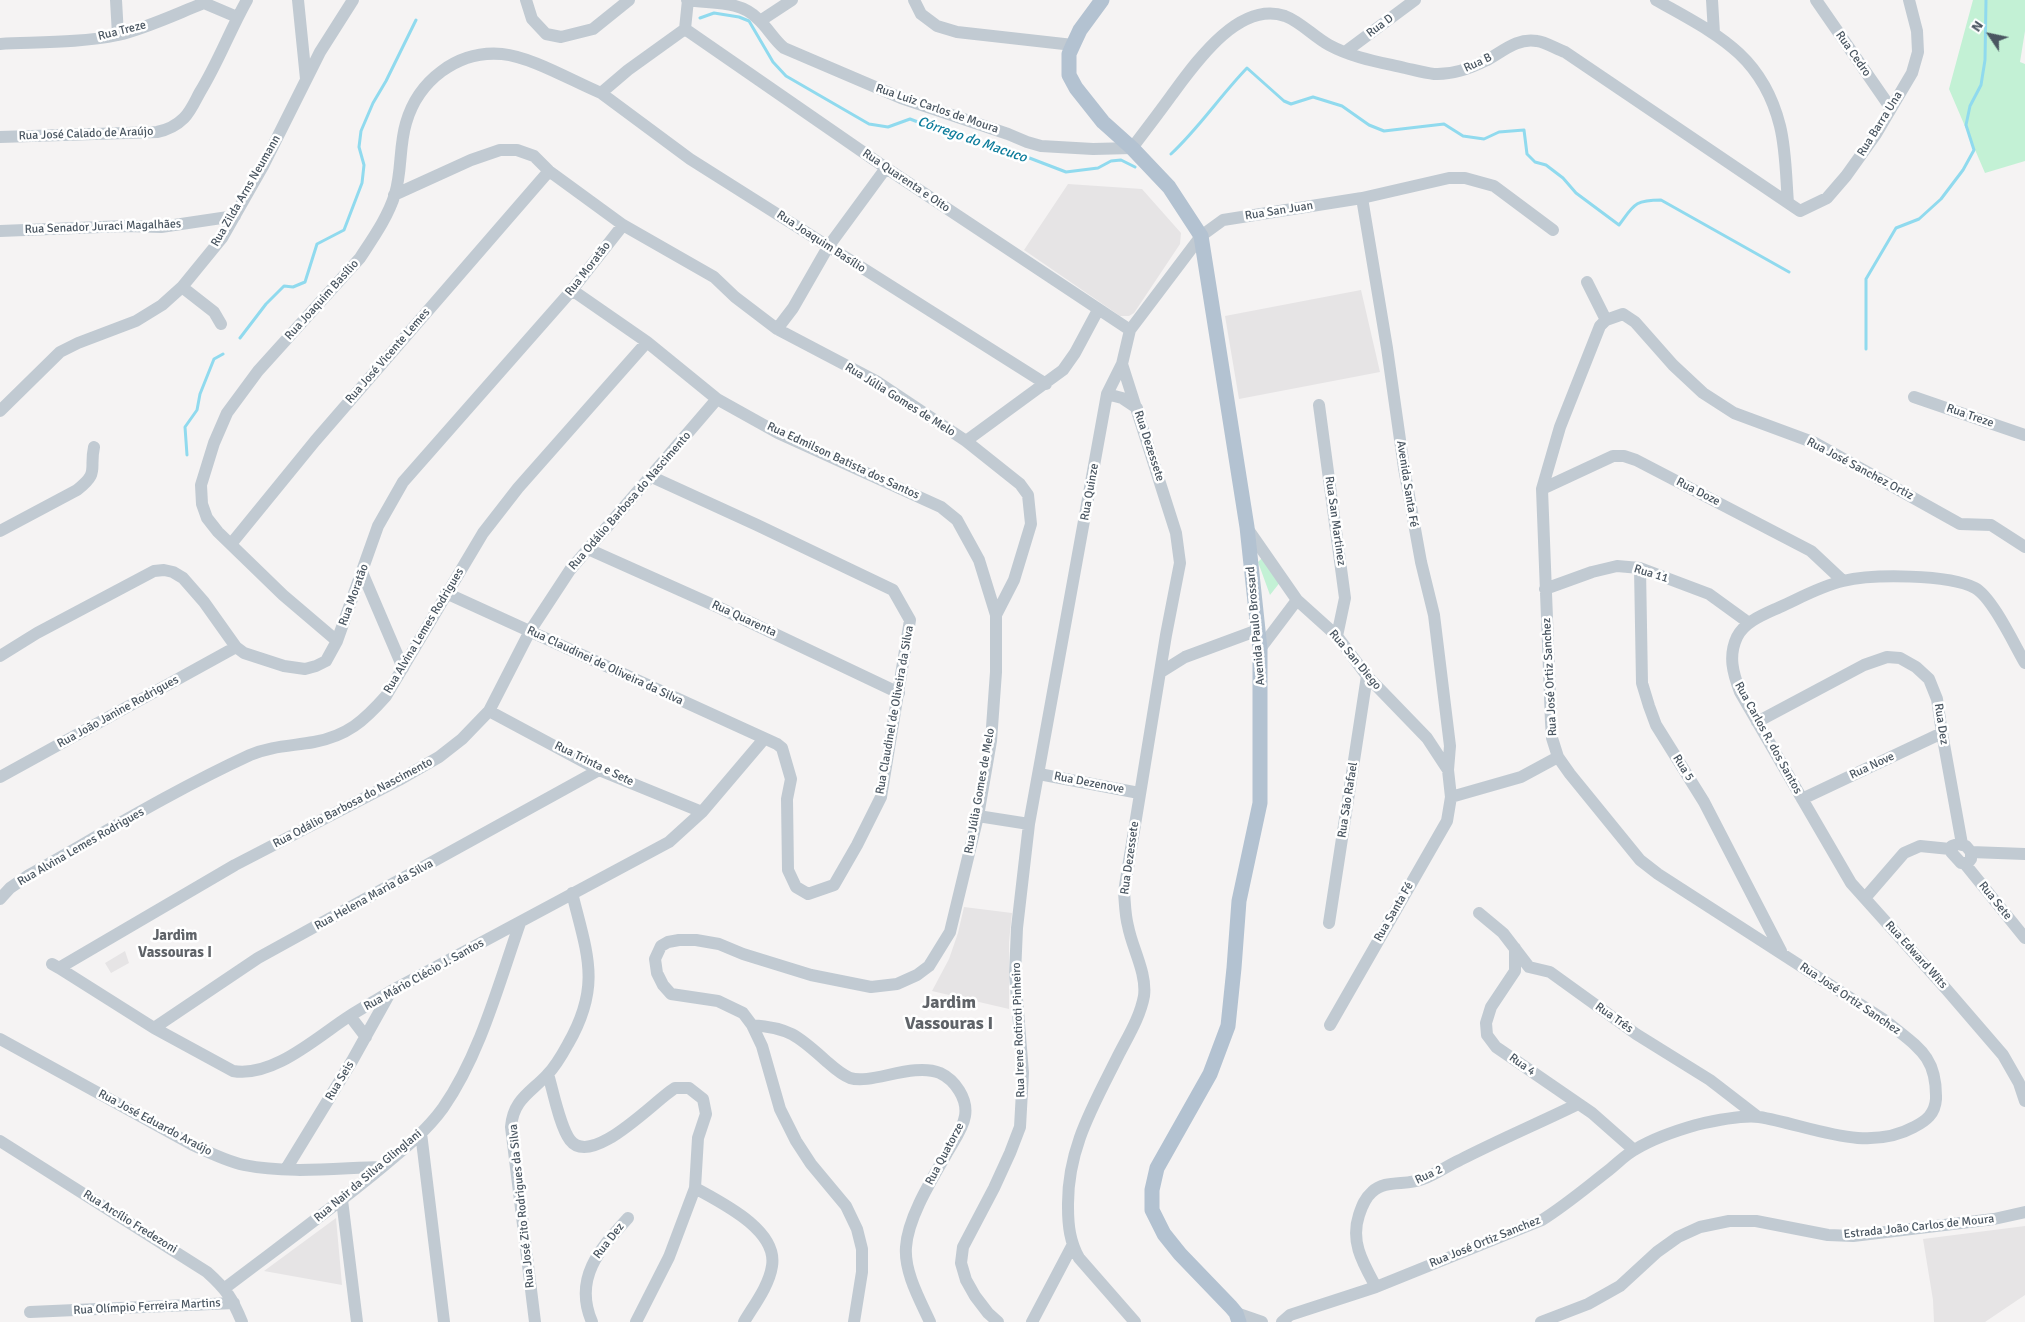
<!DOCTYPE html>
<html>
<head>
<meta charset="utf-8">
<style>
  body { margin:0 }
  #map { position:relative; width:2025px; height:1322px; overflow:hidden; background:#f5f3f3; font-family:Signika,sans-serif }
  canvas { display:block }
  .north { position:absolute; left:1965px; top:10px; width:50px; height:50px; -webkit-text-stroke:4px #fff; paint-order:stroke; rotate:304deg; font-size:14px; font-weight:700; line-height:20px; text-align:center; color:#4a5661 }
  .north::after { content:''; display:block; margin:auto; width:18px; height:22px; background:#4a5661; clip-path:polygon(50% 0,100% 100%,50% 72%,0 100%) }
</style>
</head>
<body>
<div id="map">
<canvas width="2025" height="1322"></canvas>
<div class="north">N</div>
</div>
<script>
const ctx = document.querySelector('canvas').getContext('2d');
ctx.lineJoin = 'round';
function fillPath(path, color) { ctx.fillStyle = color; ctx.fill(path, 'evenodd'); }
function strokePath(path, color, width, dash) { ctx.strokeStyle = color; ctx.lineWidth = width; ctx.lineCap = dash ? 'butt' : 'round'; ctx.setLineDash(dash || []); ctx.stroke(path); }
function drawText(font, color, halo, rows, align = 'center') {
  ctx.font = font + ' Signika,sans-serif'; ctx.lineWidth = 5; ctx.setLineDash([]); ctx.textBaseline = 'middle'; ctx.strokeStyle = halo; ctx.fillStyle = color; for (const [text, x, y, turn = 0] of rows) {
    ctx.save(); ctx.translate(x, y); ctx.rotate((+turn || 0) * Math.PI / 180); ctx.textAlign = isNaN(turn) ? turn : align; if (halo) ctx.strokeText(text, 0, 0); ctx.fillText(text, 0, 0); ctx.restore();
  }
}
fillPath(new Path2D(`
  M 1068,184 L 1142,189 L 1181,233 L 1180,244 L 1134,313 L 1129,316 L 1120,316 L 1024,250 Z
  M 1361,290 L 1380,372 L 1239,399 L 1225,316 Z
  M 964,907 L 1012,913 L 1009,942 L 1009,1009 L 932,991 L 949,959 L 958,933 Z
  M 125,951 L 129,963 L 111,973 L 105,963 Z
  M 336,1218 L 342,1285 L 264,1271 Z
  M 2025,1226 L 2025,1295 L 1985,1322 L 1934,1322 L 1933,1300 L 1923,1239 Z`), '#e6e4e5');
fillPath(new Path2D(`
  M 1973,0 L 2025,0 L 2025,31 L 2020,62 L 2025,64 L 2025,161 L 1985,173 L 1949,89 Z
  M 1263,557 L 1281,581 L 1270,595 L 1258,562 Z`), '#c3f1d5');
strokePath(new Path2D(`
  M 700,18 L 714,13 L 739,17 L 749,21 L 773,62 L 786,76 L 869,124 L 888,127 L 910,119 L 947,133 L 1019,154 L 1066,172 L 1098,168 L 1111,161 L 1121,160 L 1135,167
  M 1171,154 C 1199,128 1220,96 1247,68 L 1284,101 L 1291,104 L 1313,97 L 1342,106 L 1369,125 L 1384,131 L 1444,124 L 1463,136 L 1484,139 L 1499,132 L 1524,130 L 1527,154 L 1535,162 L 1546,165 L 1563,178 L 1576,193 L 1619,225 C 1634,205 1634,200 1661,200 L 1789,272
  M 240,338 L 266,304 L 284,286 L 293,287 L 305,282 L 317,244 L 344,230 L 362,183 L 364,165 L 359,147 L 361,131 L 373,103 L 386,81 L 416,20
  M 1866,349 L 1866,279 L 1896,228 L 1919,219 L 1941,199 L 1963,170 L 1974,150 L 1966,125 L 1970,106 L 1981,85 L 1985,60 L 1986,0
  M 187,455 L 185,427 L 197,410 L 200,394 L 214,359 L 223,354`), '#90daee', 3);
strokePath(new Path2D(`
  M 116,0 L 118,35
  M 298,0 L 306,79
  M 526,0 L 532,19 L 546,34 L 561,37 L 593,29 L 629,0
  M 687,0 C 712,4 740,0 758,19 C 768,28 774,40 784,48 L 901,98 L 1008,134 L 1027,142 L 1041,146 L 1093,149 L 1132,148 C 1145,131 1158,114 1171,96 C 1194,65 1238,0 1285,16 C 1301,22 1314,37 1329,45 C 1353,58 1379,62 1405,68 C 1414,70 1425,73 1434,74 C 1453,75 1469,69 1485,61 C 1501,53 1517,37 1537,41 C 1546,42 1556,49 1565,52 L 1800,211 L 1827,198 L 1846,176 L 1876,134 L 1912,73 L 1918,52 L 1917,31 L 1909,0
  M 914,0 L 921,14 L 937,26 L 957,32 L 1073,45
  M 1656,0 C 1716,34 1762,54 1780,126 C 1786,150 1786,178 1788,203
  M 1712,0 L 1714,33
  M 1816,0 L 1890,107
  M 760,21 L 792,0
  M 685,29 L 886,168 L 1130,330
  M 685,29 L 688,0
  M 0,44 C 39,42 80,43 118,35 C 147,28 176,14 204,3 L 237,17
  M 1345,52 L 1415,0
  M 601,93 L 690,159 L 1046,384
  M 0,137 L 157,132 C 167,130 176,126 184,118 C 191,111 195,101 200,92 C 218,63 230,30 247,0
  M 394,195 L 471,160 L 500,150 L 517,150 L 534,156 L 549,171 L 623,225 L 714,277 L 735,297 L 777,329 L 876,381 L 966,441 L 1020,484 L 1028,495 L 1031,524 L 1014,580 L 996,615 L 996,672 L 991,741 L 978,816 L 950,932 L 929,966 L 917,975 L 897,984 L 871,987 L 811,975 L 743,954 L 719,944 L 696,940 L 679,940 L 668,942 L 661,946 L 655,959 L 657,973 L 663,985 L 671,994 L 718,1001 L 743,1013 L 752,1025 L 762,1046 L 780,1109 L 796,1141 L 811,1164 L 846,1206 L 857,1229 L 862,1249 L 862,1272 L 854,1322
  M 1362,198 L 1387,348 L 1404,468 L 1421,562 L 1434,615 L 1450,746 L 1448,770
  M 0,231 L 126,226 L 161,227 L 235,216
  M 1587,282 L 1606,320
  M 182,287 L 214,312 L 221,324
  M 572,290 L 647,342 L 717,399 L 778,433 L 941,507 L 957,520 L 979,560 L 996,615
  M 777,329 L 793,308 L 828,247 L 886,168
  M 1122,364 L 1176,533 L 1180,563 L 1166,635 L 1124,892 C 1125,903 1125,915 1128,926 C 1132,948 1147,973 1144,996 C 1140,1018 1127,1038 1117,1058 C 1092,1108 1067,1150 1068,1207 C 1068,1226 1070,1242 1079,1258 L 1135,1322
  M 1107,394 L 1122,398 L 1137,408
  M 1914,397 L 2025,435
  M 1319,405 L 1345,598 L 1337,636
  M 0,411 L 60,352 L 78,343 L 136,321 L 162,305 L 182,287 L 222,238 L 263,166 L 320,52 L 353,0
  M 966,441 L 1063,370 L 1075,353 L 1098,310
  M 1542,489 L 1613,456 L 1624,456 L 1636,460 L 1811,551 L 1843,581
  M 1247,528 L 1297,600 L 1337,636 L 1367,676 L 1427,738 L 1448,770 L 1451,797 L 1447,821 L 1330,1025
  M 0,531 L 77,490 C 100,472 89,470 94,447
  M 231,544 L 315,441 L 549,171
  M 588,549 L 720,608 L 899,693
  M 1640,568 L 1642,683 L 1649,706 L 1656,725 L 1704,802 L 1781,951
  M 362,572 L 403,668
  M 1545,589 L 1592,572 L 1617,566 L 1640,568 L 1709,594 L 1749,623
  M 446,593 L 777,744 L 782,748 L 791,779 L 787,799 L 788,870 L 796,887 L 808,894 L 834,885 L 857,845 L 881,797 L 910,620 L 893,590 L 757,525 L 652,477
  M 337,641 L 283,595 L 218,532 L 207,518 L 202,504 L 201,485 L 214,443 L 227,413 L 258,371 L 360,258 C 373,238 388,217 395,194 C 402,171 399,146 406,123 C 418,81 457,50 502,54 C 532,57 572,81 601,93 L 628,70 L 685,29
  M 1260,649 L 1297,600
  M 0,656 L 37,633 L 154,571 L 164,570 L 173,572 L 183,578 L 204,602 L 236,647 L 244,653 L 284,666 L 305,669 L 316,666 L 326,661 L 337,641 L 378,526 L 403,482 L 572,290 L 623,225
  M 2025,663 C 2015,646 1992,597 1975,588 C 1949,574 1872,574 1843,581 C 1821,586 1800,598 1780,607 C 1765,614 1745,621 1737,637 C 1728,656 1733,673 1740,692 L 1851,883 L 1947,990 L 2003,1055 L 2019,1083 L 2025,1101
  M 1161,672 L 1185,657 L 1258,630
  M 489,711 L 599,770 L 702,812
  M 1757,722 L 1864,665 L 1887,657 L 1900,658 L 1916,667 L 1929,679 L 1937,699 L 1942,733 L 1962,844
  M 1039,774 L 1139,793
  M 0,777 L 236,647
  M 1451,797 L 1521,777 L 1558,757
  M 1802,799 L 1942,733
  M 978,816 L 1029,824
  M 1958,844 L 1966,846 L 1971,852 L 1971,859 L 1968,863 L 1961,863 L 1951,852 L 1952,846 Z
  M 1971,852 L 2025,854
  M 1965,864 L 2025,938
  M 1865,898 L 1904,853 L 1920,846 L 1950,849
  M 0,899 L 10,888 L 29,875 C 102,834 174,790 250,755 C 271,746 292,746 314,742 C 347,736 364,721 386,696 L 483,533 L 518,488 L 647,342
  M 1479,913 L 1503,933 L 1529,967 L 1550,972 L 1636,1034 L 1710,1080 L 1758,1117
  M 1329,923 L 1367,676
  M 1515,948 L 1515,971 L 1491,1007 L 1486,1023 L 1487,1035 L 1496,1047 L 1592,1113 L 1634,1150
  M 52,964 L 59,968 L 235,865 L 399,780 L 439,757 L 462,739 L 489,711 L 530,631 L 570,570 L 717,399
  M 59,968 L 154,1028 L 233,1071 C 273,1078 317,1037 348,1017 C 362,1008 377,1000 391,991 L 669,842 L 702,812 L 764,739
  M 350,1016 L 366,1037
  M 752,1025 C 790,1028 798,1036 825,1060 C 833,1067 840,1074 850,1078 C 871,1085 913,1062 940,1073 C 955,1080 968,1099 965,1116 C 963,1129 953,1142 947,1153 C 932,1179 908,1217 906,1247 C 904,1272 920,1300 930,1322
  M 154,1028 L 258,958 L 599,770
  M 0,1039 L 191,1144 C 208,1152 226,1161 244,1165 C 289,1174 337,1168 382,1167
  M 548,1074 C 553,1091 560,1127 570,1140 C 592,1169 656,1099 675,1088 L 689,1088 L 703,1099 L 706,1114 L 698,1138 L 695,1188 L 669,1257 L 636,1322
  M 421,1133 L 444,1322
  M 0,1141 L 207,1272 C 227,1290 232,1298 242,1322
  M 286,1169 L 352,1061 L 391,991
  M 695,1188 C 722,1203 778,1230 772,1266 C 769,1286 754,1305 744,1322
  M 342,1200 L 357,1322
  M 1376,1287 C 1363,1263 1350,1242 1359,1215 C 1362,1206 1365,1198 1372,1192 C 1385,1179 1406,1186 1423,1179 C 1436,1174 1447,1166 1460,1160 C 1499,1140 1539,1123 1578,1104
  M 225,1288 C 275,1250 326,1213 375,1173 C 399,1153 425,1133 443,1108 C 480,1055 499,983 520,923
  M 30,1312 L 234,1303
  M 1236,1313 L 1262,1322
  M 535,1322 L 511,1127 C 513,1100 530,1093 547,1075 C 556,1066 562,1055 568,1044 C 602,985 587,954 572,893
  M 592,1322 C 573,1278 600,1249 628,1218
  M 998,1322 L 988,1313 L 975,1296 L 966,1280 L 961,1263 L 963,1247 L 994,1188 L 1010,1153 L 1020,1127 L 1023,1073 L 1015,974 L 1017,928 L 1029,824 L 1107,394 L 1122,364 L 1130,330 L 1201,236 L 1223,220 L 1362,198 L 1449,178 L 1465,178 L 1494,186 L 1553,230
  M 1032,1322 L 1072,1246
  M 1282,1322 L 1290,1315 L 1376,1287 L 1542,1220 C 1566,1205 1587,1187 1609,1170 C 1618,1163 1626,1154 1636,1149 C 1654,1138 1675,1131 1696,1125 C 1713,1121 1742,1115 1759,1117 C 1809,1125 1865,1154 1914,1127 C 1926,1121 1935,1114 1936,1099 C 1937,1055 1917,1047 1886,1021 L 1658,874 L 1640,860 L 1570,774 L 1558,757 L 1552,738 L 1551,722 L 1542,489 L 1560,427 L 1600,326 L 1606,320 L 1623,314 L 1635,322 L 1673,365 L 1703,393 L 1734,413 L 1815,443 L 1960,524 L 1991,525 L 2025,547
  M 1541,1322 L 1588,1304 L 1620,1286 L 1657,1252 L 1678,1237 L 1700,1227 L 1729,1221 L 1756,1221 L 1828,1235 L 1853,1236 L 1994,1219 L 2025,1212`), '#c1cad2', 12);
strokePath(new Path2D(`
  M 1102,0 L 1080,30 L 1073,45 L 1069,54 L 1069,75 L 1076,88 L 1103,122 L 1132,148 L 1169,187 L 1201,236 L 1247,527 L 1260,649 L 1260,803 L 1239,901 L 1234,968 L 1228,1026 L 1210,1074 L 1157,1168 L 1152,1190 L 1152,1210 L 1164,1234 L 1180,1254 L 1231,1307 L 1236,1313 L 1239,1322`), '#b3c2d1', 15);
drawText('12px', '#4a5661', '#fff', [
  ["Rua D",1380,26,-37],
  ["Rua Treze",122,31,-14],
  ["Rua Cedro",1853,54,55],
  ["Rua B",1478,63,-25],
  ["Rua Luiz Carlos de Moura",937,109,19],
  ["Rua Barra Una",1880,124,-58],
  ["Rua José Calado de Araújo",86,134,-2],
  ["Rua Quarenta e Oito",906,181,34],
  ["Rua Zilda Arns Neumann",246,191,-60],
  ["Rua San Juan",1279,211,-9],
  ["Rua Senador Juraci Magalhães",103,227,-2],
  ["Rua Joaquim Basílio",821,242,33],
  ["Rua Moratão",588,269,-52],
  ["Rua Joaquim Basílio",322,300,-48],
  ["Rua José Vicente Lemes",388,356,-49],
  ["Rua Júlia Gomes de Melo",900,400,32],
  ["Rua Treze",1970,416,19],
  ["Rua Dezessete",1149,446,72],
  ["Rua Edmilson Batista dos Santos",843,461,25],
  ["Rua José Sanchez Ortiz",1860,469,28],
  ["Avenida Santa Fé",1407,484,81],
  ["Rua Quinze",1090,492,-80],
  ["Rua Doze",1698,492,27],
  ["Rua Odálio Barbosa do Nascimento",630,501,-49],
  ["Rua San Martinez",1335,521,82],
  ["Rua 11",1651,574,17],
  ["Rua Moratão",354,595,-70],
  ["Rua Quarenta",744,619,25],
  ["Avenida Paulo Brossard",1256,626,-95],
  ["Rua Alvina Lemes Rodrigues",424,631,-59],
  ["Rua San Diego",1355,660,50],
  ["Rua Claudinei de Oliveira da Silva",605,666,25],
  ["Rua José Ortiz Sanchez",1550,677,-93],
  ["Rua Claudinel de Oliveira da Silva",895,710,-80],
  ["Rua João Janine Rodrigues",118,712,-29],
  ["Rua Dez",1941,724,81],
  ["Rua Carlos R. dos Santos",1768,738,61],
  ["Rua Trinta e Sete",594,764,26],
  ["Rua Nove",1872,766,-25],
  ["Rua 5",1683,768,58],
  ["Rua Dezenove",1089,783,11],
  ["Rua Júlia Gomes de Melo",980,791,-80],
  ["Rua São Rafael",1348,800,-81],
  ["Rua Odálio Barbosa do Nascimento",353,803,-28],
  ["Rua Alvina Lemes Rodrigues",81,847,-30],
  ["Rua Dezessete",1130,858,-82],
  ["Rua Helena Maria da Silva",374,895,-29],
  ["Rua Sete",1995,901,51],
  ["Rua Santa Fé",1394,912,-60],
  ["Rua Edward Wits",1916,955,48],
  ["Rua Mário Clécio J. Santos",424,975,-29],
  ["Rua José Ortiz Sanchez",1850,999,34],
  ["Rua Três",1614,1018,35],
  ["Rua Irene Rotiroti Pinheiro",1019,1030,-92],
  ["Rua 4",1522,1065,35],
  ["Rua Seis",340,1081,-59],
  ["Rua José Eduardo Araújo",155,1123,28],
  ["Rua Quatorze",945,1154,-62],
  ["Rua 2",1429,1175,-25],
  ["Rua Nair da Silva Glinglani",368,1176,-40],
  ["Rua José Zito Rodrigues da Silva",522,1206,-96],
  ["Rua Arcílio Fredezoni",130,1222,32],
  ["Estrada João Carlos de Moura",1919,1227,-6],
  ["Rua Dez",609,1241,-52],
  ["Rua José Ortiz Sanchez",1485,1242,-22],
  ["Rua Olímpio Ferreira Martins",147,1307,-3]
]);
drawText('italic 14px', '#0c7c9b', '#fff', [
  ["Córrego do Macuco",972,140,19]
]);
drawText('bold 15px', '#5f6368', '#fff', [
  ["Jardim",175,936],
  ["Vassouras I",175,953]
]);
drawText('bold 18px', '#5f6368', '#fff', [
  ["Jardim",949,1003],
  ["Vassouras I",949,1024]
]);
</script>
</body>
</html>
